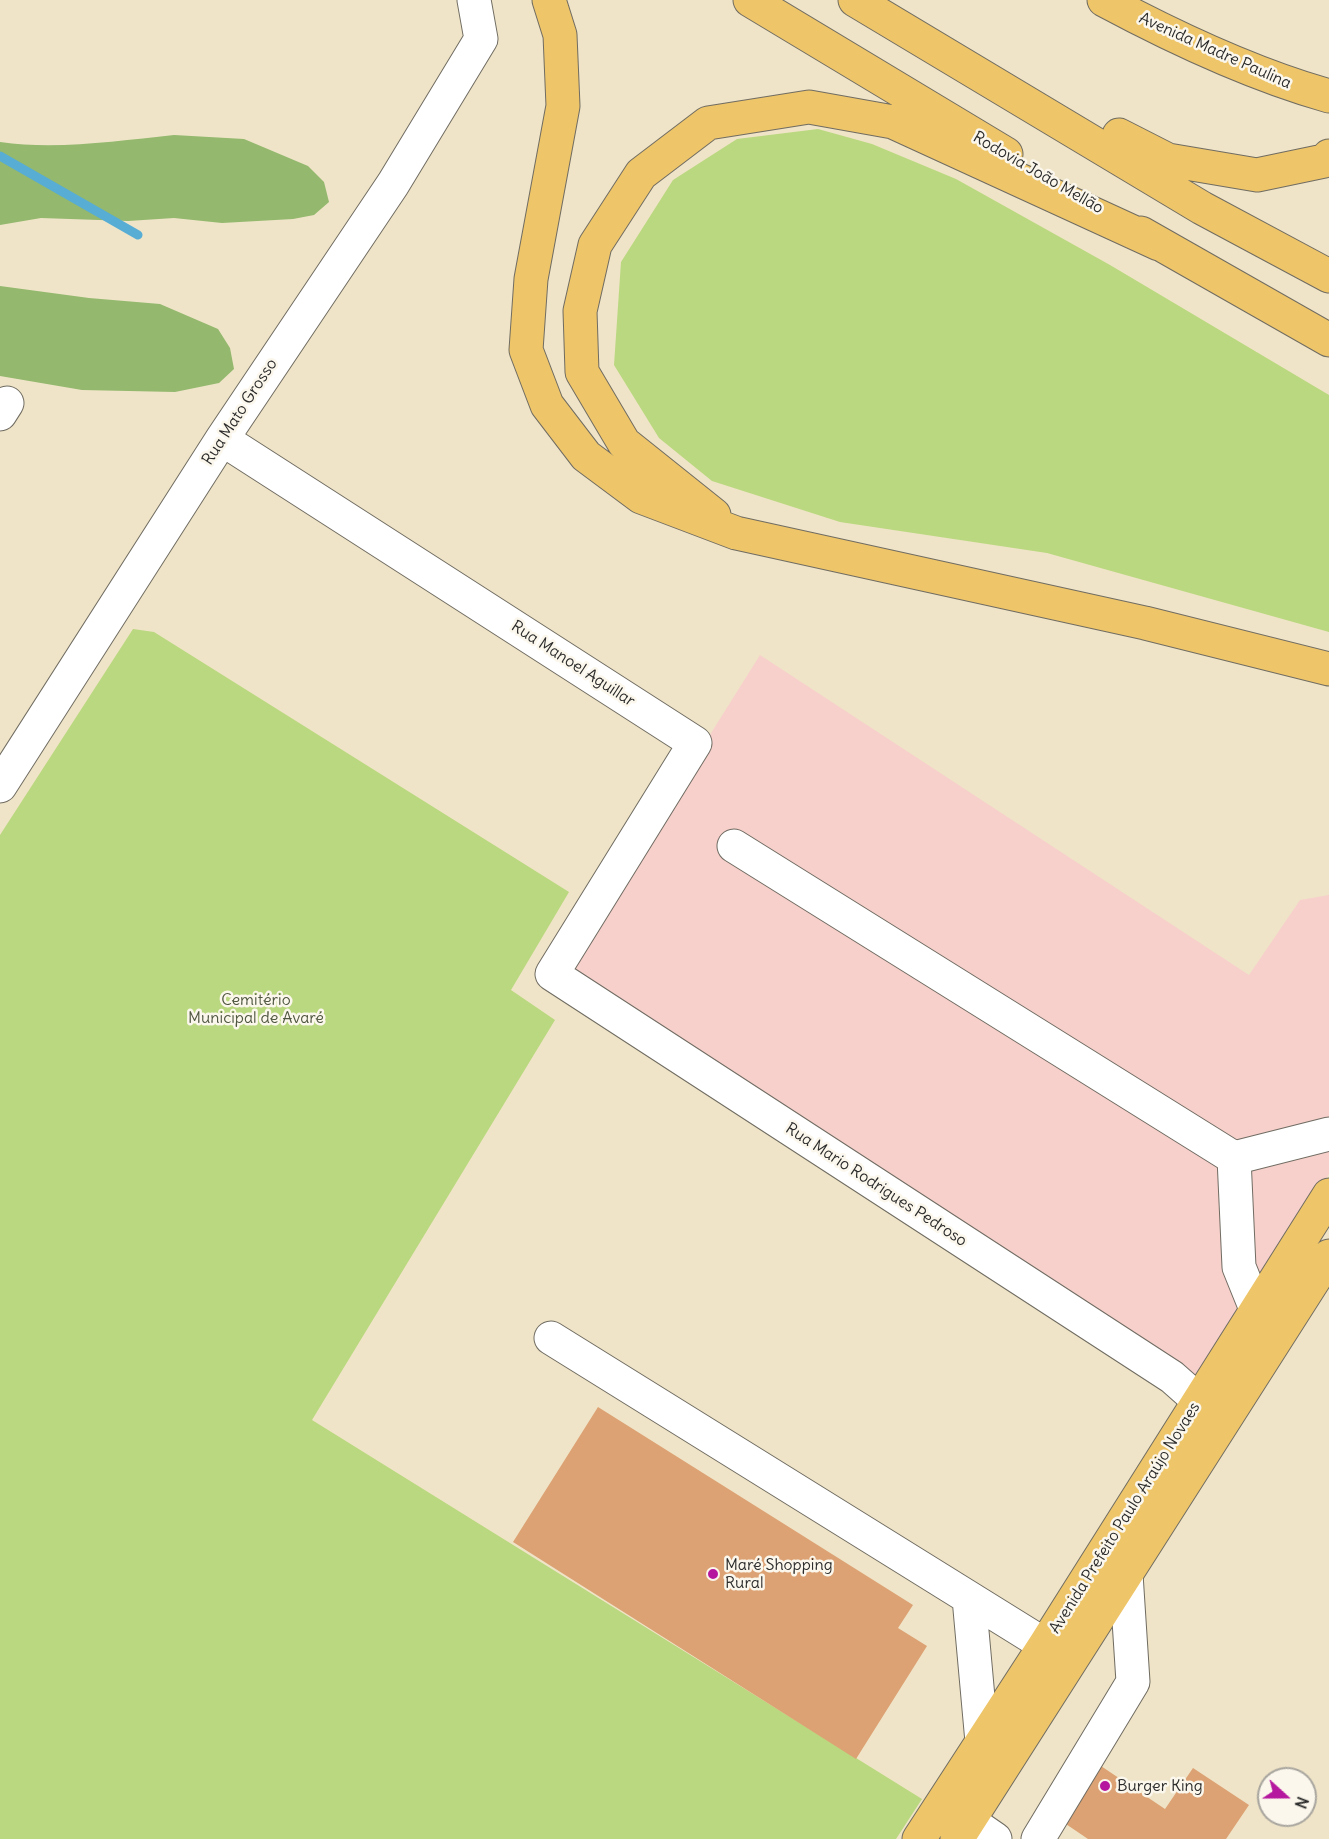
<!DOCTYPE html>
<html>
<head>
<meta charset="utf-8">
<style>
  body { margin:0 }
  #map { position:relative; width:1329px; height:1839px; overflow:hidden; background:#efe4c7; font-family:Delius,sans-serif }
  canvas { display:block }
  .north { position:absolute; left:1257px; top:1767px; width:60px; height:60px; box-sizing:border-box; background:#fbf7ec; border:2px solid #a8a59f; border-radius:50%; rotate:111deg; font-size:16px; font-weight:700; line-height:24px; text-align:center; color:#2b2b2b }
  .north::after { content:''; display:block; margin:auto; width:21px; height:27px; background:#b5179e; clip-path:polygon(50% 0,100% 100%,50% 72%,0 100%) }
</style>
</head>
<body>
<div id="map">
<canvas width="1329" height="1839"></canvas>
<div class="north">N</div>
</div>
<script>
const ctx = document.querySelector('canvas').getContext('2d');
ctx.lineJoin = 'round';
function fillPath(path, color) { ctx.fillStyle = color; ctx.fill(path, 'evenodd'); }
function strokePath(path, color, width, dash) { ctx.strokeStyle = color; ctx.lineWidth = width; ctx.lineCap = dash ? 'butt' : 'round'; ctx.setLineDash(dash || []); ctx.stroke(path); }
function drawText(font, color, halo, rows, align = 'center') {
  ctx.font = font + ' Delius,sans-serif'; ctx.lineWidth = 5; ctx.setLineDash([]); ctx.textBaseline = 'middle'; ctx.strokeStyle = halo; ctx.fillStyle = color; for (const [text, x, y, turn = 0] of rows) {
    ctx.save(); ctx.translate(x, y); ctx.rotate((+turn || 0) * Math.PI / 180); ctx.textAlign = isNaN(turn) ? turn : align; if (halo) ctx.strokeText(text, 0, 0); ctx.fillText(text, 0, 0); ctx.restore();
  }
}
fillPath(new Path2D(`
  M 760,655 L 1249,975 L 1300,900 L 1329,895 L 1329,1174 L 1198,1381 L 563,969 Z`), '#f7d0cc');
fillPath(new Path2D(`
  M 818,129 L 872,144 L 956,179 L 1110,265 L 1329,395 L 1329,632 L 1047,553 L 840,522 L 712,481 L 659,438 L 614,365 L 621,262 L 673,180 L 737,139 Z
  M 133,629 L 154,632 L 569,892 L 511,990 L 555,1020 L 312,1420 L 922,1799 L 896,1839 L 0,1839 L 0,835 Z`), '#bad87f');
fillPath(new Path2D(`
  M 174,135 L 244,139 L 308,166 L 324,182 L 329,202 L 314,215 L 293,219 L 222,223 L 174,218 L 128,221 L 41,218 L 0,225 L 0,142 C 56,150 117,141 174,135 Z
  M 0,286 L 89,298 L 160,304 L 218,329 L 230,348 L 234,369 L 219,383 L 175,392 L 82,390 L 0,376 Z`), '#93b86e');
strokePath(new Path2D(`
  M 0,156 L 138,235`), '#58add4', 9);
fillPath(new Path2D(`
  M 598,1407 L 913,1605 L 898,1628 L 927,1646 L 856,1759 L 513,1542 Z
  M 1095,1762 L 1165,1809 L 1193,1768 L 1249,1805 L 1226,1839 L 1088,1839 L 1057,1818 Z`), '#dca274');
const minor = new Path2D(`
  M 0,414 L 7,403
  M 222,439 L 695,743 L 552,974 L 1172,1377 L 1198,1400
  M 0,786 L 222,439 L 393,184 L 481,39 L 474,0
  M 734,846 L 1234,1158 L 1329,1134
  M 1234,1158 L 1239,1267 L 1256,1309 L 1271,1331
  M 551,1338 L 1045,1645
  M 969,1598 L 982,1742
  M 969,1821 L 995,1839
  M 1038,1839 L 1133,1682 L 1126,1574`);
const major = new Path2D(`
  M 1104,0 C 1175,38 1251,74 1329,96
  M 919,1839 L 1045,1645 L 1329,1195
  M 957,1839 L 1329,1256`);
const highway = new Path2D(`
  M 549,0 L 560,35 L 563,106 L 531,279 L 526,350 L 547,405 L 586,456 L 641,497 L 736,533 L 1145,623 L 1329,669
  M 750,0 L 1006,154
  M 855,0 L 1202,208 L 1329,276
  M 1119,135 L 1168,160 L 1257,175 L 1324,161 L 1329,156
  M 1141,233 L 1329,340
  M 714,515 L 624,443 L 582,372 L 580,311 L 595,245 L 641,174 L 708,123 L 809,107 L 893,122 L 1159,244`);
strokePath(minor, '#706c62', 35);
strokePath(major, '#706c62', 35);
strokePath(highway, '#706c62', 35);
strokePath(minor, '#fff', 33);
strokePath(major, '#eec569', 33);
strokePath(highway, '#eec569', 33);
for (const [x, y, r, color] of [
  [713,1574,6,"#b5179e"],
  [1105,1786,6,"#b5179e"]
]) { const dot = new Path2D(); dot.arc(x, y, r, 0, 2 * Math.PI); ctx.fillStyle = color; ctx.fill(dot); strokePath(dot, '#fbf7ec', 2); }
drawText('16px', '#2b2b2b', '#fbf7ec', [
  ["Avenida Madre Paulina",1215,51,24],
  ["Rodovia João Mellão",1038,173,30],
  ["Rua Mato Grosso",240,412,-57],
  ["Rua Manoel Aguillar",573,664,33],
  ["Rua Mario Rodrigues Pedroso",876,1185,33],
  ["Avenida Prefeito Paulo Araújo Novaes",1125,1518,-58]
]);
drawText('16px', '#4f5640', '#fbf7ec', [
  ["Cemitério",256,1000],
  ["Municipal de Avaré",256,1018]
]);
drawText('16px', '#2b2b2b', '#fbf7ec', [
  ["Maré Shopping",725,1565],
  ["Rural",725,1583],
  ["Burger King",1117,1786]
], 'left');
</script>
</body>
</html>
